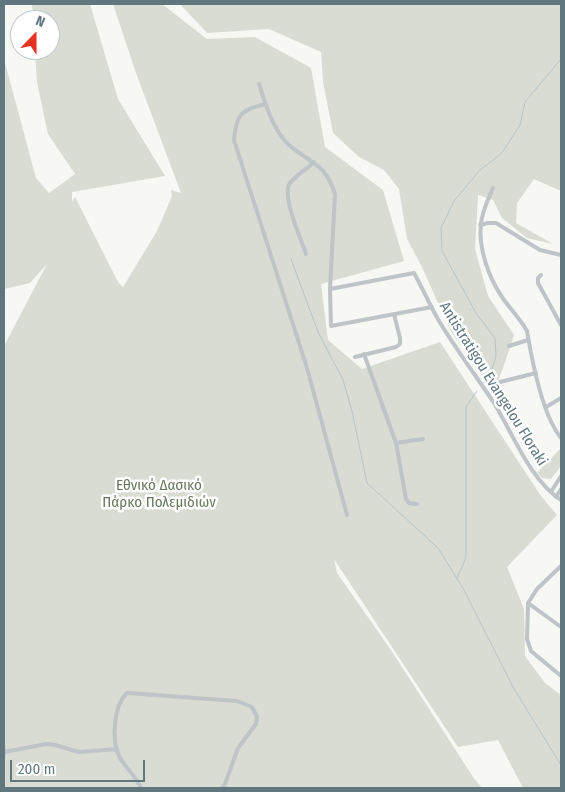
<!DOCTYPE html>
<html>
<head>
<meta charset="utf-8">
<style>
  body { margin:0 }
  #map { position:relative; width:565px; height:792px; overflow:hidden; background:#f7f7f4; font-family:"Fira Sans Condensed",sans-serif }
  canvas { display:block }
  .frame { position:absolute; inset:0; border:5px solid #617780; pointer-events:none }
  .north { position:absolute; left:10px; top:10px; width:50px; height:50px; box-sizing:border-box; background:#fff; border:1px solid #c0c9cc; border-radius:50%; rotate:22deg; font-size:14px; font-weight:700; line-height:20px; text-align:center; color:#617780 }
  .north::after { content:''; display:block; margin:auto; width:18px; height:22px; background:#e73324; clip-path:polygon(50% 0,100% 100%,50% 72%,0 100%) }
  .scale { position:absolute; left:10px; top:760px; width:135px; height:22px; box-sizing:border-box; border:2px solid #617780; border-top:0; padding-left:6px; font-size:15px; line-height:18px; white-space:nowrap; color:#617780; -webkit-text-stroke:4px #fff; paint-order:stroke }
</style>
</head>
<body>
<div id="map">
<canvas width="565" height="792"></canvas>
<div class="frame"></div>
<div class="north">N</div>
<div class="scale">200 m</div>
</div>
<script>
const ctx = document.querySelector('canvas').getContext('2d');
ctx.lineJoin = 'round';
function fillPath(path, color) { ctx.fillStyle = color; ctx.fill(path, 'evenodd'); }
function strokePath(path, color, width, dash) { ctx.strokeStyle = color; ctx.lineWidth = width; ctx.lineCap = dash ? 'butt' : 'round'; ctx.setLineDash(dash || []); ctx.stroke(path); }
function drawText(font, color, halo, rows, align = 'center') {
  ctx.font = font + ' "Fira Sans Condensed",sans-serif'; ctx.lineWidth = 5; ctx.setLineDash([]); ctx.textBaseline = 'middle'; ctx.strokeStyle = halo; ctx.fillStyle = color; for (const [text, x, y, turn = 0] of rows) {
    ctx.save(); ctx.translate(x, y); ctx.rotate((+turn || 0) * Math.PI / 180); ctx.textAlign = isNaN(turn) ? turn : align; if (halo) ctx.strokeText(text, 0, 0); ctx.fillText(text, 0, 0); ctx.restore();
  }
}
fillPath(new Path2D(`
  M 32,4 L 90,4 L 118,99 L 165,176 L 72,192 L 72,202 L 75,197 L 118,282 L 123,287 L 157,231 L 172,196 L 171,190 L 181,193 L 136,73 L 113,4 L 162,4 L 207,39 L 255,37 L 311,68 L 325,147 L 383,190 L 404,261 L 321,284 L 328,340 L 362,369 L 440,342 L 541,496 L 557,515 L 507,567 L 524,609 L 525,656 L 545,683 L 561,695 L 561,788 L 523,788 L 498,740 L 458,747 L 334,559 L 337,573 L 391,650 L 473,777 L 482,788 L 4,788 L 4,346 L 47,264 L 30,283 L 4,289 L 4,59 L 36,178 L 49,193 L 75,174 L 48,134 L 37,82 L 35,50 L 50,50 L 50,20 L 33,20 Z
  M 180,4 L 561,4 L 561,191 L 534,179 L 517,203 L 516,223 L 553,244 L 527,238 L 502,218 L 493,200 L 478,195 L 475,249 L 488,296 L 514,335 L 502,371 L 493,392 L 450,330 L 422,267 L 407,239 L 399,189 L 384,170 L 359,157 L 333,133 L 323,82 L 321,52 L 269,29 L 207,33 Z
  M 561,448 L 561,466 L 551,479 L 542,478 L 537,473 Z`), '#d8dcd3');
strokePath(new Path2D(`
  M 291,259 L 318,332 L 343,380 L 352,411 L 367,483 L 438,548 L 464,590 L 514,689 L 561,765
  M 483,383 L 491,373 L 496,356 L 495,338 L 476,313 L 442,251 L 441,228 L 454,201 L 479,171 L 502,153 L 520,125 L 525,102 L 561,59
  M 457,578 L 466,558 L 466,407 L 477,391`), '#b5c5c7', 1);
strokePath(new Path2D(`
  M 259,84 C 266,105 272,128 288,144 C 310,164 325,162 335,194 L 330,289 L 331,326 L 432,307
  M 266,104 C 241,109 236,115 234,140 L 307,368 L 347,515
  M 493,188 C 488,200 482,211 481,224 C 478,248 489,278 502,297 C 510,309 520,318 527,331 C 532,361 542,415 561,438
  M 480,225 L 488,223 L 496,223 L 540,250 L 561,255
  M 306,254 C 301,239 281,195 290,183 C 296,175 307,169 314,162
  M 541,275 L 538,278 L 538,283 L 561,325
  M 330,289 L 414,273 C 423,289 430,306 439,321 C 456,349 476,376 494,403 C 513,434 530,480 561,500
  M 509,346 L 528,340
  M 364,354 L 396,443 L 406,499 L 409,503 L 417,504
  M 355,357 L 396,347 L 400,344 L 400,338 L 394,314
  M 500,382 L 536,373
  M 546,407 L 561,398
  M 396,443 L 423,439
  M 551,492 L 561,476
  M 556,497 L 561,489
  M 561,566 L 537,589 L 528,603 L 527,639 L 531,651 L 561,676
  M 528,603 L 561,627
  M 4,752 L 46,744 L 55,745 L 79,752 L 117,749
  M 141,788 C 135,774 125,768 119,756 C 111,739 114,705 127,693 L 237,701 L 252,707 L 257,717 L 256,724 L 238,748 L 225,784 L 222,788`), '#bec4c7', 4);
drawText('15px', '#617780', '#fff', [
  ["Antistratigou Evangelou Floraki",493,384,58]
]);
drawText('15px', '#687860', '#fff', [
  ["Εθνικό Δασικό",159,486],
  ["Πάρκο Πολεμιδιών",159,503]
]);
</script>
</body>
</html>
